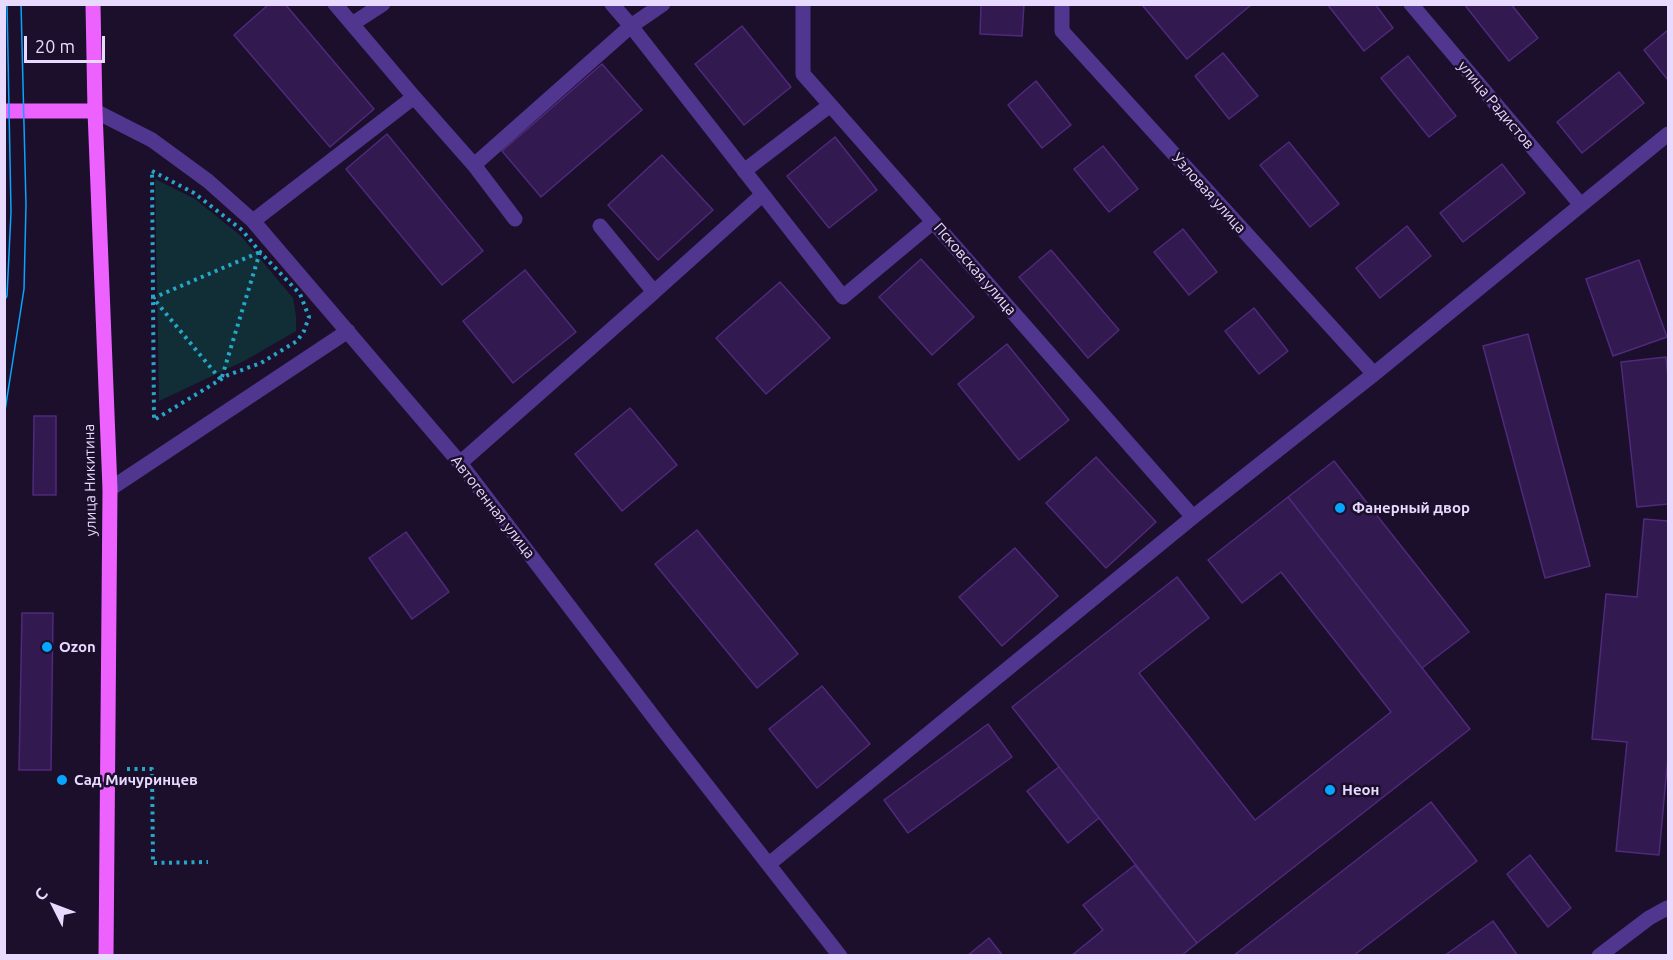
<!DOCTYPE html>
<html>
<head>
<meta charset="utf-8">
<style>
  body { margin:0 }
  #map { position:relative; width:1673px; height:960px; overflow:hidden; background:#1b0f2c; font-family:Ubuntu,sans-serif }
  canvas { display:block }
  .frame { position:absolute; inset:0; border:6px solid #e8daff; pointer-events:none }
  .north { position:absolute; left:24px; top:876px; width:60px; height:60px; -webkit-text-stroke:4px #1b0f2c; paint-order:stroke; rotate:312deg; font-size:16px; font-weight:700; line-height:24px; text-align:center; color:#e8daff }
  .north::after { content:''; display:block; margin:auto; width:21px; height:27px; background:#e8daff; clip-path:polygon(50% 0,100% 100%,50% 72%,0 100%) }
  .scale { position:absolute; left:24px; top:36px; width:81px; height:27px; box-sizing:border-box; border:3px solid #e8daff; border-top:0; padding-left:8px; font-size:18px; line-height:21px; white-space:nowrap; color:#e8daff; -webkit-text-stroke:4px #1b0f2c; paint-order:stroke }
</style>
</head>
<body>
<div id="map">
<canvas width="1673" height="960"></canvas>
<div class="frame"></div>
<div class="north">С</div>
<div class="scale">20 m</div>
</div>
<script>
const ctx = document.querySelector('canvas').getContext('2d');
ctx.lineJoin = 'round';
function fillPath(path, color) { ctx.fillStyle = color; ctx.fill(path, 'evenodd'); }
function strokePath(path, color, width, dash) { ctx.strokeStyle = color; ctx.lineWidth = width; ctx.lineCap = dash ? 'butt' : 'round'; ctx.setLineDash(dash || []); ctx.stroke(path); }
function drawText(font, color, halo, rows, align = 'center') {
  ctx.font = font + ' Ubuntu,sans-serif'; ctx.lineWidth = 5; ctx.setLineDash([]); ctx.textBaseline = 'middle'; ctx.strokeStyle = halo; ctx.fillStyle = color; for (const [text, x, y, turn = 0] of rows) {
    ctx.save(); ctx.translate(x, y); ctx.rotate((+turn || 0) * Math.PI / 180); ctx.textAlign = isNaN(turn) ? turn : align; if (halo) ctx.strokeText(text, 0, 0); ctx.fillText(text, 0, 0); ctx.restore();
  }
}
fillPath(new Path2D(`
  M 155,179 L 195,199 L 241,236 L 293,298 L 296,316 L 296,331 L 246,360 L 159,401 Z`), '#112e37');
const building = new Path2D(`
  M 269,4 L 285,4 L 374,109 L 330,147 L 234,35 Z
  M 981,4 L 1024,4 L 1022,36 L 980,34 Z
  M 1145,4 L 1252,4 L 1187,59 L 1143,6 Z
  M 1327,4 L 1375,4 L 1393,28 L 1364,51 Z
  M 1464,4 L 1511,4 L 1538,38 L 1509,61 Z
  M 742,26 L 791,87 L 744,125 L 695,64 Z
  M 1668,30 L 1668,80 L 1644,50 Z
  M 1223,53 L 1258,96 L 1229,119 L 1195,76 Z
  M 1408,56 L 1456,116 L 1429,137 L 1381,78 Z
  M 602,64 L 642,110 L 541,197 L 502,151 Z
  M 1619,72 L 1644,103 L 1582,153 L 1557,122 Z
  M 1036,81 L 1071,125 L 1042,148 L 1008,105 Z
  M 387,134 L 483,251 L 442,285 L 346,169 Z
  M 835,137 L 877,190 L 829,228 L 787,176 Z
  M 1289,142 L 1339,204 L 1310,227 L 1260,165 Z
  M 1103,146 L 1138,189 L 1109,212 L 1074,169 Z
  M 662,155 L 713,210 L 658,260 L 608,205 Z
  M 1502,164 L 1525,193 L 1463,242 L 1440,213 Z
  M 1407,226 L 1431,256 L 1380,298 L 1356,268 Z
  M 1183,229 L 1217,272 L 1189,295 L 1154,252 Z
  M 1051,250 L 1119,330 L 1088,358 L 1019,277 Z
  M 921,259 L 974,317 L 932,355 L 879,297 Z
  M 1639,260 L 1667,337 L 1613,356 L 1586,279 Z
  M 525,270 L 576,332 L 513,383 L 463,321 Z
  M 780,282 L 830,338 L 766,394 L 716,338 Z
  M 1254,308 L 1288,351 L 1259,374 L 1225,331 Z
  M 1528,334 L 1590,566 L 1545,578 L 1483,346 Z
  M 1007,344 L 1069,420 L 1019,460 L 958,384 Z
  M 1666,357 L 1668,379 L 1668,504 L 1637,507 L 1621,362 Z
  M 630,408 L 677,465 L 622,511 L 575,454 Z
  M 34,416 L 56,416 L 56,495 L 33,495 Z
  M 1096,457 L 1156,522 L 1106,568 L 1046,503 Z
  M 1334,461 L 1469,632 L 1422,668 L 1288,497 Z
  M 1288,497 L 1470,729 L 1197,943 L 1012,707 L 1177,577 L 1209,618 L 1139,673 L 1255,820 L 1391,712 L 1281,572 L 1242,603 L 1208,560 Z
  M 1644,519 L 1668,521 L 1668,756 L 1659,855 L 1616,851 L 1627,742 L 1592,739 L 1606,594 L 1637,597 Z
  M 697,530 L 798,654 L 757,688 L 655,564 Z
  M 406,532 L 449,592 L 412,619 L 369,558 Z
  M 1015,548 L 1058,596 L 1002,646 L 959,597 Z
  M 22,613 L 53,613 L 51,770 L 19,770 Z
  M 822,686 L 870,744 L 817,788 L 769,729 Z
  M 988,724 L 1012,757 L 908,833 L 884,800 Z
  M 1059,767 L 1099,818 L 1068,843 L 1027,791 Z
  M 1431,802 L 1477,861 L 1353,956 L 1233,956 Z
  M 1530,855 L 1571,908 L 1548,927 L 1507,874 Z
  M 1135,865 L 1197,943 L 1181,956 L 1071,956 L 1103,930 L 1083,905 Z
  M 1493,921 L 1518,956 L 1444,956 Z
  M 989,938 L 1003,956 L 967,956 Z`);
fillPath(building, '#32194f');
strokePath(building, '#50297d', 1.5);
strokePath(new Path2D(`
  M 152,171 L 194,193 L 242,230 L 260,252 L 300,294 L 309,317 L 304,331 L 297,341 L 261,363 L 228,375 L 154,420 Z
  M 260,252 L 221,380 L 153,298 Z
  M 127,769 L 152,769 L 153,863 L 208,862`), '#25a7c8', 4, [3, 4.5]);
strokePath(new Path2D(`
  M 335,4 L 414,97
  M 612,4 L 631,26 L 663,4
  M 803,4 L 803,74 L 1193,517
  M 1062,4 L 1062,31 L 1374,374
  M 1411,4 L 1581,205
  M 352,24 L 383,4
  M 95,111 L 152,140 L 208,181 L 253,221 L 460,463 L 665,732 L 840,956
  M 474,165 L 631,26 L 843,297 L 933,222
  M 744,171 L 829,106
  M 253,221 L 414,97 L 474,165 L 515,219
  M 600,226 L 654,292 L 762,195
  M 460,463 L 654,292
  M 110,489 L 348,331
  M 769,864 L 1193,517 L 1374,374 L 1668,134
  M 1599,956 L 1649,918 L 1667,908 L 1668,910`), '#50368f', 15);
strokePath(new Path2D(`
  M 93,4 L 95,111 L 110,489 L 106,956
  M 4,111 L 95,111`), '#ed61ff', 15);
strokePath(new Path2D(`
  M 4,301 L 7,296 L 11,212 L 7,4
  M 4,417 L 24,289 L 26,205 L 21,4`), '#06a5ff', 1.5);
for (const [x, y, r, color] of [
  [1340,508,6,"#06a5ff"],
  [47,647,6,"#06a5ff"],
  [62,780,6,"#06a5ff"],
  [1330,790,6,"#06a5ff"]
]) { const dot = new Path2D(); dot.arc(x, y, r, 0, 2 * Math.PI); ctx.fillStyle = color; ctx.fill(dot); strokePath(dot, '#1b0f2c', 2); }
drawText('15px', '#e8daff', '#1b0f2c', [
  ["улица Радистов",1496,105,50],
  ["Узловая улица",1209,193,48],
  ["Псковская улица",975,269,49],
  ["улица Никитина",90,480,-91],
  ["Автогенная улица",493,507,52]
]);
drawText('bold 15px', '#e8daff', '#1b0f2c', [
  ["Фанерный двор",1352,508],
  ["Ozon",59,647],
  ["Сад Мичуринцев",74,780],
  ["Неон",1342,790]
], 'left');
</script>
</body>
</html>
